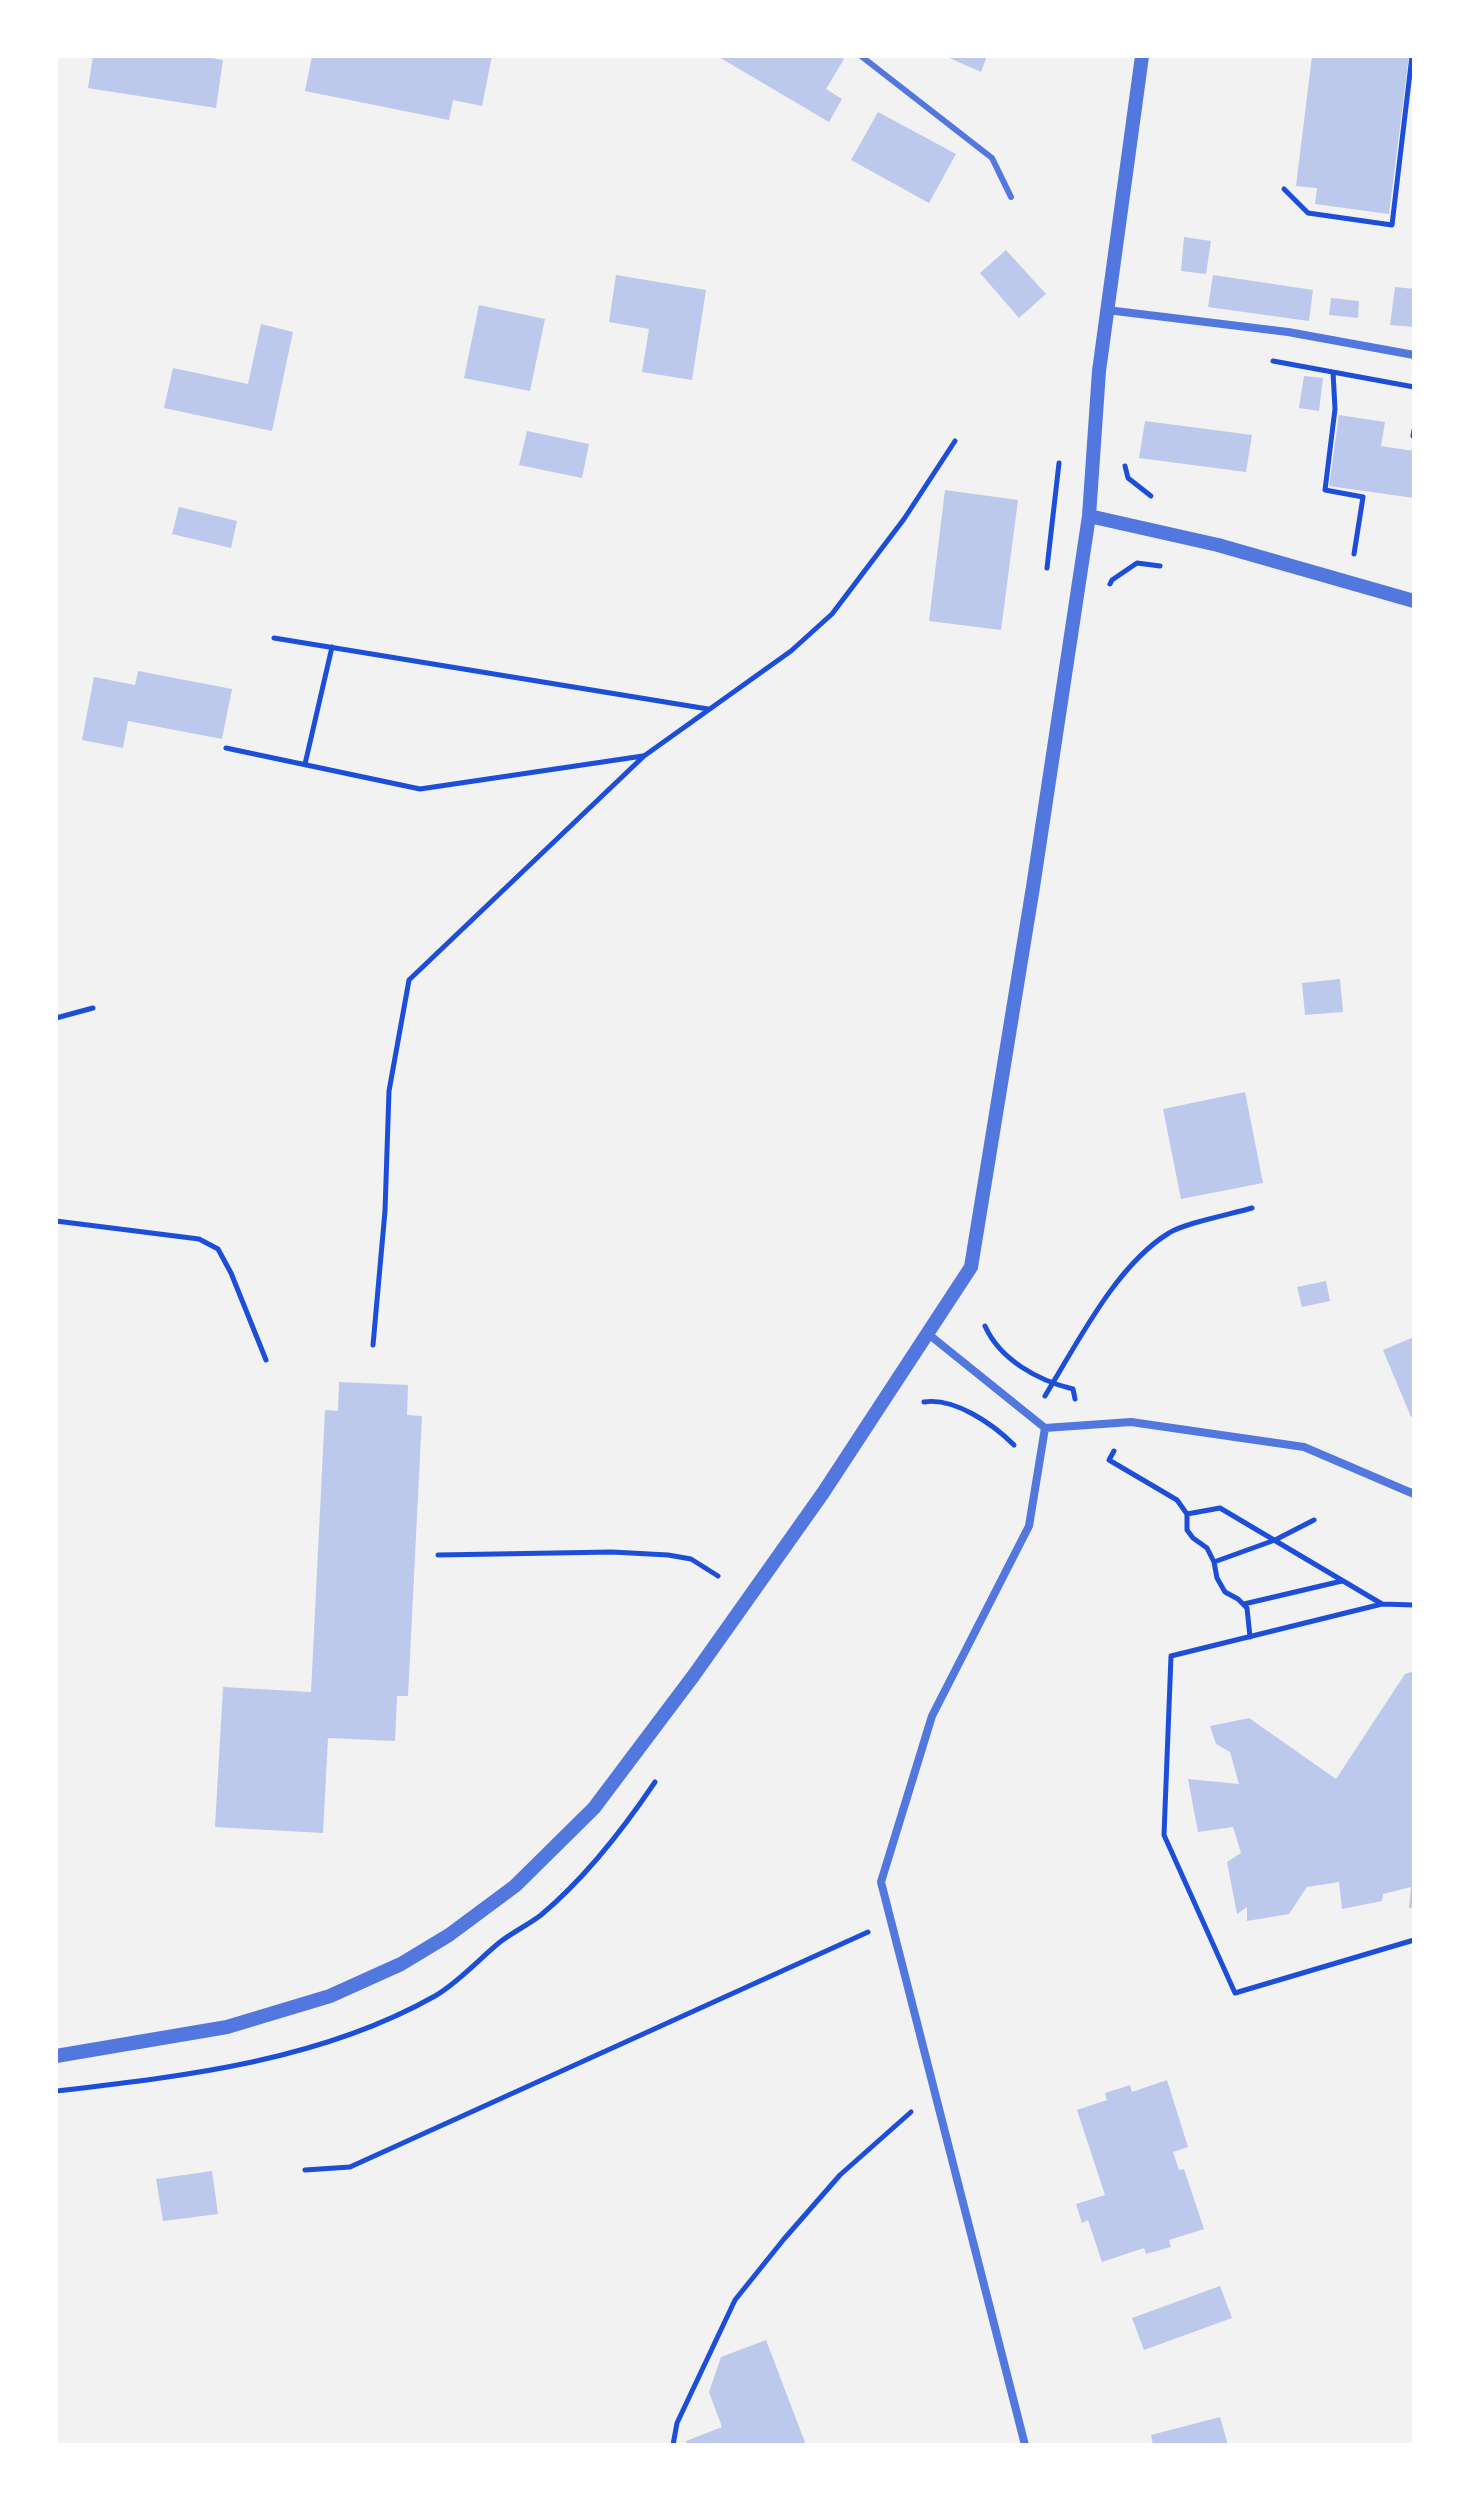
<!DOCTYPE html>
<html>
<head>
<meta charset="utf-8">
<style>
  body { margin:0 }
  #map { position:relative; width:1470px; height:2501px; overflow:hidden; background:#f2f2f2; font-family:"PT Sans",sans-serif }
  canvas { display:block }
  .frame { position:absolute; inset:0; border:58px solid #fff; pointer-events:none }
</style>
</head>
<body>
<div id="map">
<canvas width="1470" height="2501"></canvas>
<div class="frame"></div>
</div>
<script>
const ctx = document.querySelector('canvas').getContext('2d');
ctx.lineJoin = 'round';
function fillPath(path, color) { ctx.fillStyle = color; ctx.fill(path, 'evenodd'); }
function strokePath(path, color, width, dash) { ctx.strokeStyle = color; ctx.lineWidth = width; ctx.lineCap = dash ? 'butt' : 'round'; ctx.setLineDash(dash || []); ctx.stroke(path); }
fillPath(new Path2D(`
  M 93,56 L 199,56 L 223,60 L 216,108 L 88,88 Z
  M 312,56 L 492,56 L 482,106 L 453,100 L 449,120 L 305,91 Z
  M 717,56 L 839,56 L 844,59 L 826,89 L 842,99 L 829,122 Z
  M 945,56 L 987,56 L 981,72 Z
  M 1312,56 L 1409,56 L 1389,214 L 1315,204 L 1317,188 L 1296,186 Z
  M 878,112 L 956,154 L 929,203 L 851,160 Z
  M 1184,237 L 1211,241 L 1206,274 L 1181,271 Z
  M 1006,250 L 1046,294 L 1019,318 L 980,273 Z
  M 616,275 L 706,290 L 692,380 L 642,372 L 649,329 L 609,322 Z
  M 1213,275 L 1313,290 L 1309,321 L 1208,307 Z
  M 1395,287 L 1414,289 L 1414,327 L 1390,325 Z
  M 1331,298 L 1359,301 L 1358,318 L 1329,315 Z
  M 479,305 L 545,319 L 530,391 L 464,378 Z
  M 261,324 L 293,332 L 272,431 L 164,408 L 173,368 L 248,384 Z
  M 1304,376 L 1323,378 L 1319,411 L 1299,408 Z
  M 1339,415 L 1385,422 L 1381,446 L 1414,451 L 1414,498 L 1329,486 Z
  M 1145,421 L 1252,435 L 1246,472 L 1139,458 Z
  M 527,431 L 589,444 L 582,478 L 519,465 Z
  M 945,490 L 1018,500 L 1001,630 L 929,621 Z
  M 179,507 L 237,521 L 231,548 L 172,534 Z
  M 138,671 L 232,689 L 222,739 L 128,721 L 123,748 L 82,740 L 94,677 L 135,685 Z
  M 1340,979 L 1343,1012 L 1305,1015 L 1302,983 Z
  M 1245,1092 L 1263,1183 L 1181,1199 L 1163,1109 Z
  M 1326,1281 L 1330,1301 L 1302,1307 L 1297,1287 Z
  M 1414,1337 L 1414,1416 L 1411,1417 L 1383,1350 Z
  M 339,1382 L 408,1385 L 407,1415 L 422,1416 L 408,1696 L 397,1696 L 395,1741 L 328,1738 L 323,1833 L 215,1827 L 223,1687 L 311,1692 L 325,1410 L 338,1411 Z
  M 1414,1671 L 1414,1907 L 1409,1908 L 1411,1887 L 1383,1894 L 1382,1901 L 1342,1909 L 1339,1882 L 1307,1887 L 1289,1914 L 1247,1921 L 1247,1907 L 1237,1914 L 1227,1862 L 1241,1853 L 1233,1827 L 1198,1832 L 1188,1779 L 1239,1784 L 1230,1752 L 1216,1744 L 1210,1726 L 1249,1718 L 1336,1779 L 1405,1674 Z
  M 1167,2080 L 1188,2147 L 1173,2152 L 1179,2170 L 1184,2169 L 1204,2229 L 1169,2240 L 1171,2247 L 1146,2254 L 1144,2248 L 1102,2262 L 1088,2220 L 1082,2223 L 1076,2204 L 1105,2195 L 1077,2110 L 1107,2100 L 1105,2093 L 1130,2085 L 1132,2092 Z
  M 212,2171 L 218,2214 L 163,2221 L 156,2179 Z
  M 1220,2286 L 1232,2318 L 1144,2350 L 1132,2318 Z
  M 766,2340 L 806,2445 L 687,2445 L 686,2441 L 722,2427 L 709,2392 L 721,2357 Z
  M 1220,2417 L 1228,2445 L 1153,2445 L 1151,2435 Z`), '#bdc9ec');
strokePath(new Path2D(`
  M 1284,189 L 1308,213 L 1392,225 L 1412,56
  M 1273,361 L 1414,387
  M 1333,372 L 1335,409 L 1325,490 L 1363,497 L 1354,554
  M 1413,436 L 1414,430
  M 1125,466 L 1128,478 L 1151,496
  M 1047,568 L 1059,463
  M 1110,584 L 1112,580 L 1137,563 L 1160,566
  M 274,638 L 708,709
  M 226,748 L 420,789 L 643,756
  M 305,764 L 332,647
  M 56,1018 L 93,1008
  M 56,1221 L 199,1239 L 218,1249 L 231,1273 L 266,1360
  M 985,1326 C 1000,1360 1039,1381 1073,1389 L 1075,1399
  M 373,1345 L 385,1211 L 389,1091 L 409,980 L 644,756 L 791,651 L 832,614 L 904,519 L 955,441
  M 1045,1396 C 1077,1344 1116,1265 1169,1233 C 1184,1223 1232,1214 1252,1208
  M 924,1402 C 954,1397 993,1424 1014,1445
  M 1114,1451 L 1109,1460 L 1177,1500 L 1187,1514 L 1187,1530 L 1193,1538 L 1207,1548 L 1214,1562 L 1217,1578 L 1225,1592 L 1238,1599 L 1247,1608 L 1250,1637
  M 1187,1514 L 1220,1508 L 1382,1604
  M 438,1555 L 612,1552 L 668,1555 L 691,1559 L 718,1576
  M 1214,1562 L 1275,1540 L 1314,1520
  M 1244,1604 L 1342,1581
  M 1414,1605 L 1382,1604 L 1171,1656 L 1164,1835 L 1235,1993 L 1414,1940
  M 56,2091 C 185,2076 320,2061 435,1996 C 459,1982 479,1959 500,1942 C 513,1932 528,1925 541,1915 C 584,1879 624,1828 655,1782
  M 305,2170 L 350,2167 L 868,1932
  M 673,2445 L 677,2423 L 735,2300 L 784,2239 L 840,2175 L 911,2112`), '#1d4ed8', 5);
strokePath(new Path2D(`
  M 861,56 L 992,158 L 1011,197`), '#5277de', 6);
strokePath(new Path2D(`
  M 1107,310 L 1288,332 L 1414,355
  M 927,1333 L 1045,1428 L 1131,1422 L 1304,1447 L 1414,1494
  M 1025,2445 L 881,1882 L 932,1716 L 1029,1526 L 1045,1428`), '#5277de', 8);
strokePath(new Path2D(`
  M 1089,516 L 1218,545 L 1414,601
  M 56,2056 L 227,2027 L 330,1996 L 401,1964 L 449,1935 L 515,1886 L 594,1808 L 694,1675 L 823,1493 L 971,1267 L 1033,887 L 1089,516 L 1099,371 L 1142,56`), '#5277de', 14);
</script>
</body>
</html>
